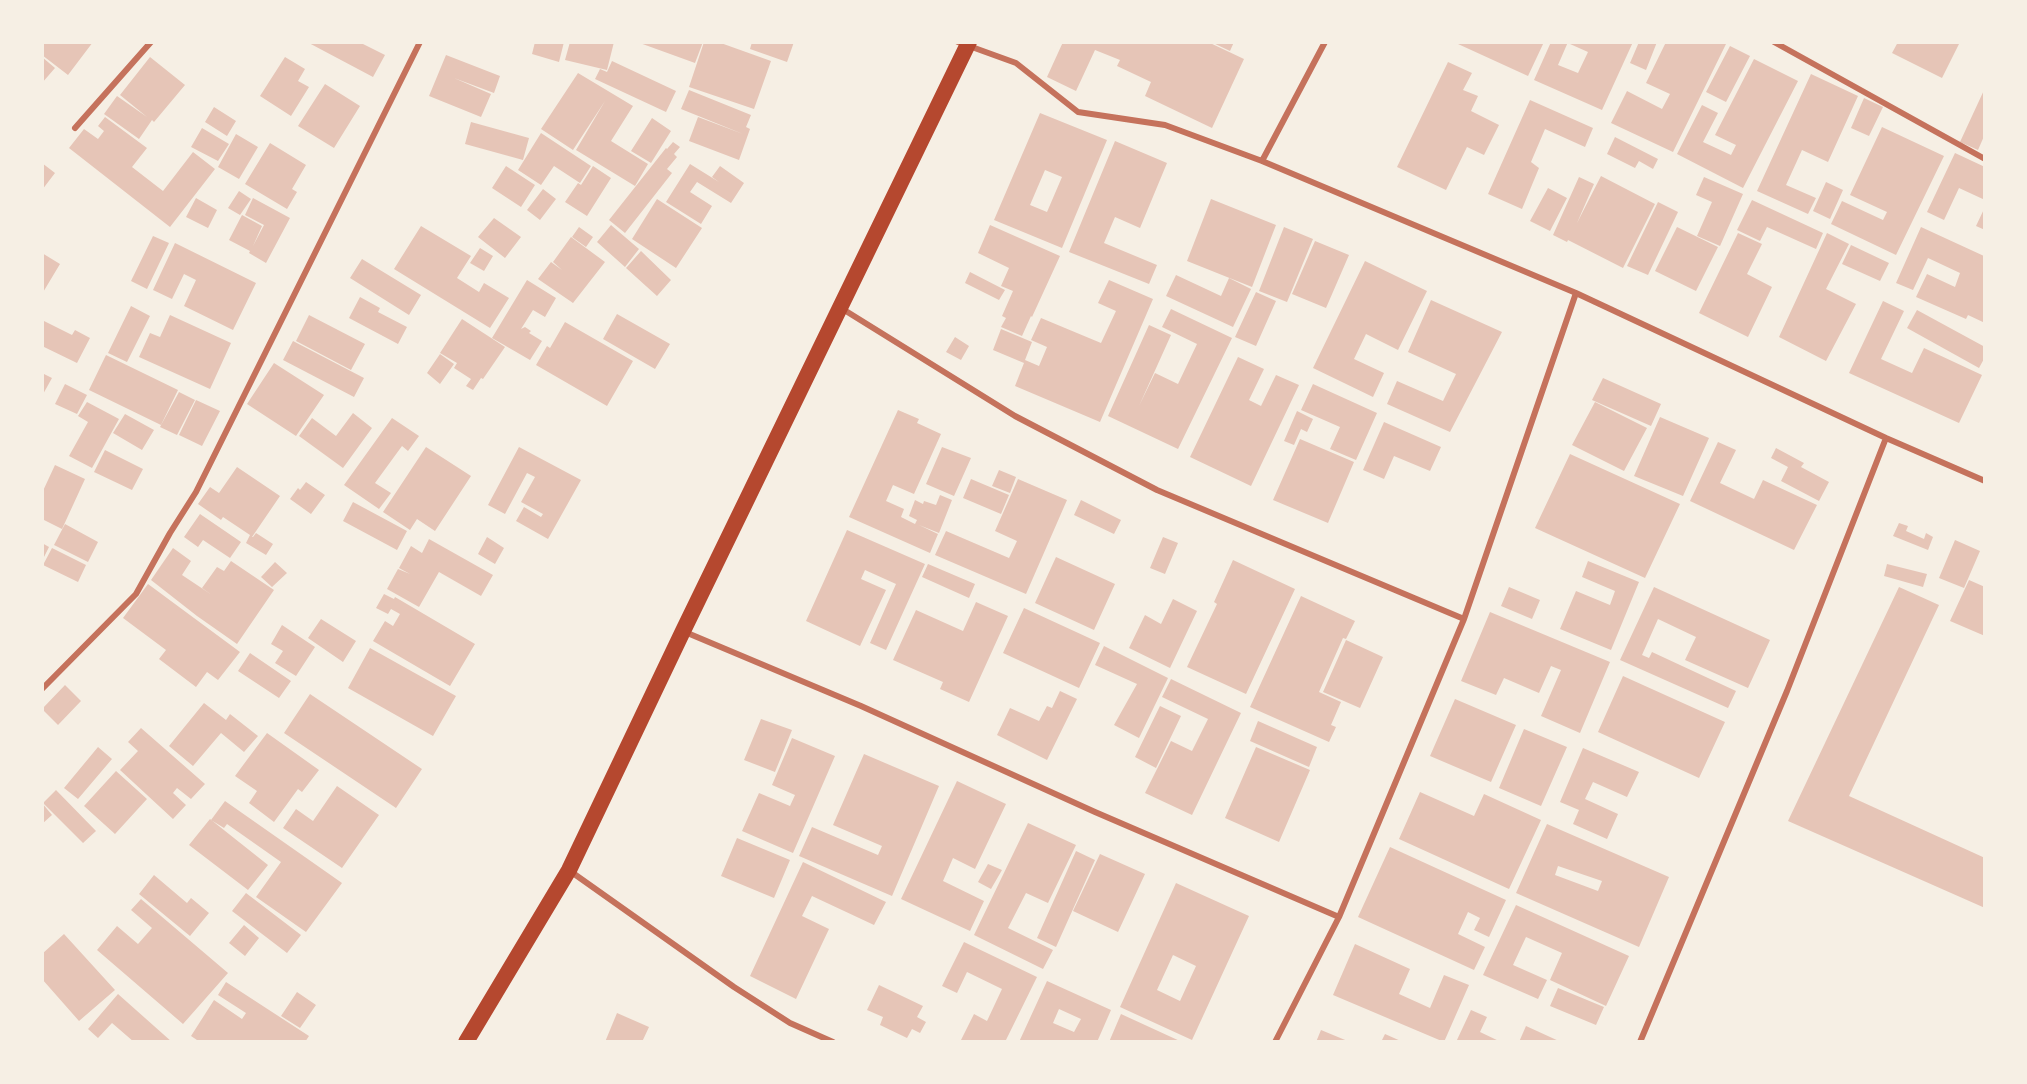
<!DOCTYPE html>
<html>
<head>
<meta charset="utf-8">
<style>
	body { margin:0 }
	#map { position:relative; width:2027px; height:1084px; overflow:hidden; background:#f6efe4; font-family:"Exo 2",sans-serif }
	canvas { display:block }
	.frame { position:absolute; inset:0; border:44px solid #f6efe4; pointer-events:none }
</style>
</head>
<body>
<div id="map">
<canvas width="2027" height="1084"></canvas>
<div class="frame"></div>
</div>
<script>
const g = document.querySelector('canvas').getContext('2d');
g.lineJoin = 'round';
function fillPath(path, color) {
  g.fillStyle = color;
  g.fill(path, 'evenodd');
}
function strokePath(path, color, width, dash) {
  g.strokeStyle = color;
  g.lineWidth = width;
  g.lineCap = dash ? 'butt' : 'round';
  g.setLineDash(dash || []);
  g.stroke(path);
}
const building = new Path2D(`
	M42 42H93L68 75 42 55Z
	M307 42H359L385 55 373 77Z
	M535 42H564L559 62 532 54Z
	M570 42H614L607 70 565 60Z
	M637 42H703L695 63Z
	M704 42H718L771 61 754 109 689 87Z
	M752 42H794L787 62 750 49Z
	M1063 42H1208L1244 59 1212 128 1145 96 1151 82 1117 66 1120 60 1095 50 1076 91 1047 77Z
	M1211 42H1234L1230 51Z
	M1459 42 1513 43 1544 42 1528 76 1458 44Z
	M1551 42H1568L1558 65 1578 73 1588 52 1570 44 1571 42H1633L1602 110 1534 80Z
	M1639 42H1657L1646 70 1630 63Z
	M1666 42H1722L1726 44 1673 152 1611 123 1627 91 1662 109 1670 94 1646 83Z
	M1898 42H1960L1942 78 1892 53Z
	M1730 46 1750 56 1726 102 1706 92Z
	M446 55 500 76 494 93 454 78 491 94 481 117 429 96Z
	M42 57 55 68 42 83Z
	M150 57 185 85 154 122 152 120 139 139 104 114 117 96 147 117 120 95Z
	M285 57 305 69 298 81 309 87 291 116 260 96Z
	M1754 59 1798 81 1743 188 1677 154 1702 105 1718 113 1703 142 1731 155 1736 145 1715 135Z
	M612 61 676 91 666 112 595 79 600 69 607 72Z
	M1448 62 1472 73 1463 90 1478 96 1471 111 1499 125 1484 155 1467 147 1446 190 1397 167Z
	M578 73 633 106 611 141 648 164 635 186 576 150 605 101 573 150 541 129Z
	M1811 74 1858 96 1828 162 1802 150 1786 185 1816 198 1808 214 1757 191Z
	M325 84 360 106 334 148 298 126Z
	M1985 88V134L1978 150 1960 142Z
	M689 90 751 115 746 127 750 129 739 160 689 141 698 117 743 134 681 109Z
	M1864 98 1883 107 1869 136 1851 128Z
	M1530 100 1593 128 1585 147 1545 129 1531 162 1539 168 1522 209 1488 194Z
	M214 107 236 121 227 136 205 122Z
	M1040 113 1107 140 1062 248 994 220ZM1045 170 1062 177 1047 212 1030 205Z
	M105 117 147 148 132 167 163 191 193 152 215 169 170 227 69 148 84 129 98 139 104 131 98 126Z
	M652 118 671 131 651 163 631 151Z
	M471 122 529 138 523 160 465 144Z
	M1882 127 1944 156 1896 255 1831 224 1842 201 1883 220 1887 212 1850 195Z
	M202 128 229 144 218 161 191 147Z
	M541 133 591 166 580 183 554 166 541 185 518 170Z
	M236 134 258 147 239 179 218 167Z
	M1615 137 1658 159 1653 169 1639 161 1635 168 1607 154Z
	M1115 141 1167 163 1140 228 1115 217 1104 243 1157 265 1149 284 1069 252Z
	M673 142 680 147 674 154 677 157 667 169 672 173 625 233 609 220 666 148 667 149Z
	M270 143 306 165 292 189 297 192 287 209 245 184Z
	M1955 153 1985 167V200L1959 188 1944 220 1927 212Z
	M42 163 55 173 42 190Z
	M690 164 719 182 712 177 720 166 744 183 731 203 697 182 690 192 712 206 701 224 666 202Z
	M506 166 535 185 521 207 492 188Z
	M593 166 611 178 587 216 565 202 578 183 581 185Z
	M1601 176 1655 204 1623 268 1568 240 1567 242 1553 235 1579 177 1594 184 1577 223Z
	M1704 177 1743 194 1720 246 1697 236 1712 202 1696 195Z
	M1826 182 1843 190 1830 219 1813 211Z
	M1548 188 1567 198 1550 231 1530 221Z
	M543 189 556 199 540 220 527 210Z
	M239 191 251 199 240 215 228 208Z
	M196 198 217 210 208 228 186 217Z
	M253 198 290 218 266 263 249 253 250 251 229 240 242 215 262 226 253 246 264 225 245 215Z
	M657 199 702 228 676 268 632 239Z
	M1211 199 1276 225 1252 287 1187 261Z
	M1752 200 1823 233 1816 249 1767 227 1760 241 1737 230Z
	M1658 202 1678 212 1648 275 1627 266Z
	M1985 207V230L1976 226Z
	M494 218 521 237 505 258 478 237Z
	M611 225 639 249 625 267 597 242Z
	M990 225 1060 256 1032 317 1031 316 1022 336 1001 327 1006 318 1002 316 1013 291 1001 286 1009 268 978 253Z
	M421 226 471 256 457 278 479 292 484 283 509 298 490 328 394 269Z
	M579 227 593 237 586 247 572 237Z
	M1284 227 1313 239 1287 302 1259 291Z
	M1677 227 1718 247 1696 291 1655 271Z
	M1921 227 1984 256 1985 323 1968 315 1966 319 1916 297 1927 274 1955 287 1960 273 1928 258 1913 290 1896 283Z
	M1738 233 1762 244 1747 274 1772 287 1748 337 1699 313Z
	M1827 233 1849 244 1826 289 1856 304 1826 361 1779 337Z
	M153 236 169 243 147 289 131 281Z
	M571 237 605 262 573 303 538 279 551 262 562 270 553 262Z
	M1315 241 1349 255 1326 308 1292 294Z
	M175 243 256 283 233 330 184 306 196 280 184 274 172 299 153 290Z
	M1851 245 1889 263 1880 281 1842 264Z
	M480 248 493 256 484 271 470 263Z
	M641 251 671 280 657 296 626 268Z
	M42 253 60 264 42 294Z
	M362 259 421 295 409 315 350 278Z
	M1365 261 1427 291 1398 350 1366 334 1354 359 1384 373 1373 397 1313 368Z
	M970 272 1005 290 999 300 965 283Z
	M1176 275 1221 296 1229 278 1251 289 1233 327 1166 296Z
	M527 280 556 298 545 317 533 310 521 329 525 327 531 331 529 333 542 341 530 360 492 338Z
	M1109 280 1153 299 1100 422 1015 386 1024 363 993 350 1001 329 1032 342 1025 360 1039 366 1047 347 1031 340 1041 318 1101 343 1116 311 1098 303Z
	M1256 292 1276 301 1256 346 1235 337Z
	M360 297 380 308 378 312 407 327 398 344 349 318Z
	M1431 300 1502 332 1450 432 1387 404 1397 381 1443 401 1456 374 1408 352Z
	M1883 301 1904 311 1881 359 1912 373 1924 348 1982 375 1959 423 1849 373Z
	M131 306 150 316 127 362 108 353Z
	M1171 309 1232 338 1178 449 1108 416 1149 325 1171 335 1139 406 1155 373 1178 384 1197 344 1162 327Z
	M1917 310 1985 347V357L1979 368 1907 328Z
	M617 314 670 344 655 369 603 339Z
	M170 315 231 343 210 389 139 357 150 333 160 337Z
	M309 315 365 344 351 370 296 341Z
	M462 319 505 347 483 379 481 378 473 390 466 386 471 379 454 368 457 363 440 353Z
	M42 320 72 335 75 330 90 338 77 363 42 346Z
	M565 322 633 361 607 406 536 365 547 346 550 348Z
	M955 337 969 346 961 360 946 352Z
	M293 341 364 378 354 397 283 360Z
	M440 354 454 364 440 384 427 373Z
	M106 355 178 390 161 425 89 390Z
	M1238 357 1264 369 1249 400 1261 406 1276 375 1299 385 1251 486 1190 457Z
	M274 363 324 395 296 436 247 404Z
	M42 373 52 378 42 396Z
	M1603 378 1661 404 1651 426 1592 400Z
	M65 384 87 395 77 414 55 404Z
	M1313 384 1377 413 1356 460 1330 449 1340 427 1301 410Z
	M179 392 195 400 177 435 160 427Z
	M196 400 220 411 202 446 179 435Z
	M87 402 119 419 92 468 69 456 88 422 78 416Z
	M1595 402 1647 428 1624 471 1572 445Z
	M898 410 919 419 917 423 941 434 914 494 893 485 886 501 904 509 901 517 915 524 917 520 909 516 915 500 923 504 924 501 936 505 940 495 952 500 939 533 919 525 938 534 930 553 849 517Z
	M1297 411 1313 419 1307 432 1301 429 1294 445 1284 441Z
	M353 413 372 428 343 468 299 436 312 418 336 436Z
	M125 414 154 430 142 450 113 433Z
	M1660 417 1709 438 1683 496 1634 476Z
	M392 418 419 436 408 451 402 446 375 483 391 493 379 509 344 485Z
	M1384 422 1441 447 1430 471 1394 456 1384 479 1363 470Z
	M1300 439 1354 462 1328 523 1273 500Z
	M1718 442 1736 450 1720 483 1754 499 1763 480 1817 505 1794 550 1690 501Z
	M426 447 471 476 435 531 417 519 410 530 383 512Z
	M519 447 581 480 548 539 516 521 524 507 541 517 543 514 521 502 535 477 527 473 505 514 488 505Z
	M942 447 971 458 954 496 926 484Z
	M1776 448 1804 463 1801 467 1829 482 1819 501 1781 481 1788 467 1771 458Z
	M105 450 143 469 132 490 94 472Z
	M1570 454 1680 504 1645 578 1535 528Z
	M55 465 85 479 62 529 42 519V493Z
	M237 467 280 496 252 537H253L256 533 273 544 266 555 246 543 250 535 223 517 221 520 198 504 210 487 219 493Z
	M999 470 1016 477 1010 493 992 486Z
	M971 479 1009 495 1001 514 963 498Z
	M1018 479 1067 500 1026 594 935 555 946 531 1009 558 1017 541 995 531Z
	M306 482 325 495 311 514 290 499 298 488 300 490Z
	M1081 500 1121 520 1114 534 1074 515Z
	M353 502 407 531 397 550 343 521Z
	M200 514 241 542 230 558 203 540 198 547 184 537Z
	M1899 523 1908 526 1906 531 1924 539 1926 533 1933 537 1928 550 1893 536Z
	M65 524 98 542 88 562 54 545Z
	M847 530 925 564 886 650 870 643 896 584 865 570 861 579 886 590 860 646 806 621Z
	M487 537 504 548 495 564 478 554Z
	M1163 537 1178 543 1165 574 1150 568Z
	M429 539 493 575 481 596 439 572 419 607 387 589 398 569 410 574 399 568 411 546 422 553Z
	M1955 540 1980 551 1964 588 1939 578Z
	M42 543 49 547 42 561Z
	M52 548 86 565 78 582 43 565Z
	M173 548 191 561 182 575 212 595 202 588 217 567 224 571 231 561 274 590 237 644 197 616 151 580Z
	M1056 557 1115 584 1094 630 1035 603Z
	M1233 560 1295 589 1246 694 1187 667 1217 604 1214 602Z
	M1588 561 1639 582 1611 650 1560 629 1576 591 1610 605 1615 591 1582 577Z
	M275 562 287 573 272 587 261 577Z
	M928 564 975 584 969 598 922 577Z
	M1887 564 1927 574 1923 587 1884 576Z
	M1969 580 1985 587V636L1950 621Z
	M148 584 240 652 218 680 207 672 196 687 159 659 166 650 123 618Z
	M1509 587 1540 600 1532 619 1501 606Z
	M1654 587 1770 640 1748 688 1685 660 1696 637 1658 619 1642 655 1649 658 1652 652 1736 691 1728 708 1620 660Z
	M1899 587 1939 605 1849 796 1985 858V908L1788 821Z
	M384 594 394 599 395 597 475 644 450 686 373 641 385 621 393 626 400 614 391 609 388 614 376 608Z
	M1301 596 1355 621 1346 639 1343 638 1319 692 1341 702 1331 725 1336 727 1329 742 1250 707Z
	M1173 599 1197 611 1170 668 1129 648 1145 615 1161 624Z
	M976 602 1008 616 969 702 940 689 943 682 893 660 916 610 963 631Z
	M1024 608 1100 643 1079 688 1003 653Z
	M1490 612 1610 662 1580 733 1541 716 1561 670 1551 666 1539 693 1504 678 1496 695 1461 681Z
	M321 619 356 641 343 662 308 638Z
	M282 625 315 647 296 676 275 663 283 651 271 644Z
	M1346 640 1383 657 1360 708 1323 692Z
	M1104 646 1168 678 1139 738 1114 725 1137 684 1095 665Z
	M370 648 456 696 433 736 348 688Z
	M250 653 291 681 279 698 238 671Z
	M1623 676 1725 722 1699 778 1598 732Z
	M1171 679 1241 713 1192 815 1145 793 1171 741 1192 751 1208 719 1162 697Z
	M65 685 81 701 58 725 42 709Z
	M1060 691 1077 699 1047 760 997 735 1010 708 1039 721 1047 706 1052 708Z
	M310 694 422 769 396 808 284 733Z
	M1455 699 1516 725 1491 782 1430 756Z
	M204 703 226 720 230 714 258 736 244 752 221 733 193 766 169 746Z
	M1160 706 1181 716 1156 768 1135 757Z
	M761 719 792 730 775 772 744 760Z
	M1258 721 1317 747 1309 767 1250 741Z
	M141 728 205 784 191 799 177 788 173 793 186 805 173 819 120 770 138 751 128 742Z
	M1524 729 1567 747 1541 806 1499 788Z
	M267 733 319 770 302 792 298 789 274 822 249 803 257 791 235 776Z
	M792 738 835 756 793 853 742 831 759 793 790 806 795 795 772 785Z
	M98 747 112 759 78 799 64 788Z
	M1256 747 1310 770 1279 842 1225 818Z
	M1583 748 1639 772 1627 797 1593 782 1585 799 1618 814 1607 839 1573 824 1579 810 1560 802Z
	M864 754 939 786 892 896 799 856 812 827 878 855 882 846 833 825Z
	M116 771 147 799 115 834 84 806Z
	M957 781 1006 804 975 869 953 858 943 881 984 901 970 931 901 899Z
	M337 786 379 815 342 868 283 828 296 809 313 821Z
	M56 790 96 831 83 843 43 803Z
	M1420 792 1474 816 1484 794 1541 820 1509 889 1399 839Z
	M225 801 342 883 306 932 256 897 281 862 227 824 224 828 211 820Z
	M42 803 52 815 42 824Z
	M210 819 268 865 248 890 189 845Z
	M1028 823 1076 845 1048 903 1026 893 1008 928 1053 950 1043 969 974 935Z
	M1547 824 1669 877 1639 947 1516 893ZM1558 866 1602 881 1598 891 1555 875Z
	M737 838 790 860 774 898 721 876Z
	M1390 847 1506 900 1489 937 1474 930 1480 918 1468 912 1458 934 1485 947 1474 970 1358 917Z
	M1076 851 1095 860 1056 947 1037 938Z
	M1100 854 1145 874 1118 932 1073 911Z
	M803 862 886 902 874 925 812 896 802 916 829 929 796 999 750 976Z
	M988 864 1002 870 991 889 978 882Z
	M154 875 187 903 191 898 209 913 190 936 139 894Z
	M1176 883 1249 916 1192 1040 1120 1007ZM1173 955 1196 966 1180 1001 1157 990Z
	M246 893 301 935 287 953 232 911Z
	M141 899 228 973 183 1024 97 950 117 926 138 944 152 928 131 910Z
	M1516 905 1629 956 1606 1006 1550 980 1562 953 1526 937 1513 965 1547 980 1538 999 1483 975Z
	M244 925 259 938 245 956 229 943Z
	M64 934 115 990 79 1021 42 979V954Z
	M964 942 1037 977 1005 1042H960L974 1014 987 1021 1002 989 967 972 957 993 942 986Z
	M1355 944 1410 969 1399 994 1430 1008 1444 975 1469 985 1444 1042 1333 995Z
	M1047 981 1111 1010 1097 1042H1075L1070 1040 1069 1042H1019ZM1059 1009 1081 1019 1074 1032 1053 1023Z
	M226 982 309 1036 305 1042H200L191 1036 214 1000 242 1019 246 1013 218 995Z
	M879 985 923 1006 917 1017 926 1022 920 1033 912 1029 907 1038 880 1025 883 1017 867 1010Z
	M1558 988 1604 1007 1596 1025 1550 1006Z
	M297 992 316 1005 300 1028 281 1016Z
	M118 994 172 1042H134L112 1023 98 1038 88 1029Z
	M1471 1010 1487 1017 1480 1032 1501 1042H1456Z
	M617 1013 649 1027 642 1042H605Z
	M1121 1014 1182 1042H1109Z
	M1526 1026 1561 1042H1519Z
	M1321 1030 1350 1042H1316Z
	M1385 1034 1403 1042H1381Z`);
const minor = new Path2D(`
	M958 42 1016 63 1078 112 1165 125 1262 161 1576 293 1886 438 1985 481
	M1774 42 1985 159
	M75 128 151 42
	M1262 161 1325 42
	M841 308 1015 416 1157 490 1464 619
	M685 632 861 706 1095 812 1339 917
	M42 689 136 594 170 533 196 492 420 42
	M570 871 734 987 790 1023 833 1042
	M1275 1042 1339 917 1464 619 1576 293
	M1640 1042 1787 691 1886 438`);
const trunk = new Path2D(`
	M466 1042 569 870 683 631 969 42`);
fillPath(building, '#e6c5b7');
strokePath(minor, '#c5725c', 6);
strokePath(trunk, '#b5482f', 16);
</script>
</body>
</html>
